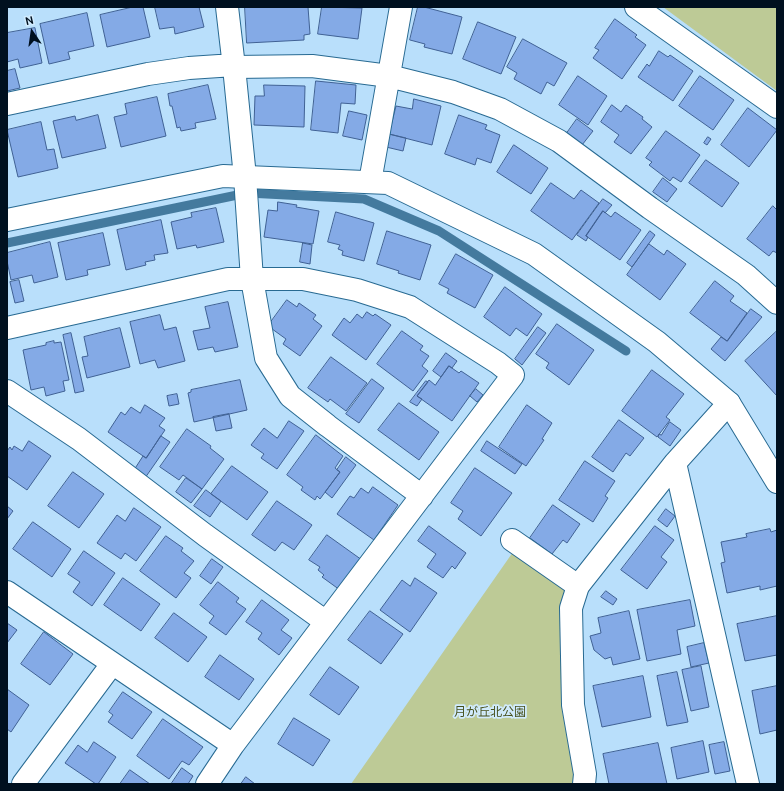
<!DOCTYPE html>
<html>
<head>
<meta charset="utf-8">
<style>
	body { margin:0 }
	#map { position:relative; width:784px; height:791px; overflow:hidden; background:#b9dffb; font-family:Ubuntu,sans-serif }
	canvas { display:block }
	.frame { position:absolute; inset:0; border:8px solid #00101f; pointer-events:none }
	.north { position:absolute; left:12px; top:12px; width:40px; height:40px; -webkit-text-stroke:3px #d1ebfd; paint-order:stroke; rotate:347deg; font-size:11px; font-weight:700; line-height:16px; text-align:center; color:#00101f }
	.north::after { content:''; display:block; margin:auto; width:14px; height:18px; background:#00101f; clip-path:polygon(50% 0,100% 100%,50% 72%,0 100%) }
</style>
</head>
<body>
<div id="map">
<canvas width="784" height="791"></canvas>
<div class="frame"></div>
<div class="north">N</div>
</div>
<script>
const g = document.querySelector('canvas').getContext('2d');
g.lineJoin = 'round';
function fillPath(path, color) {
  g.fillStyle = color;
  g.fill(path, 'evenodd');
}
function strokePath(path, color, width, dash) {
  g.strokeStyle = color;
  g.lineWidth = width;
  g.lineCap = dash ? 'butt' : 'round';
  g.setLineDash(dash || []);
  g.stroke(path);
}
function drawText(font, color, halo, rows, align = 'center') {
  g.font = font + ' Ubuntu,"Noto Sans JP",sans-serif';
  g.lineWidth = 3.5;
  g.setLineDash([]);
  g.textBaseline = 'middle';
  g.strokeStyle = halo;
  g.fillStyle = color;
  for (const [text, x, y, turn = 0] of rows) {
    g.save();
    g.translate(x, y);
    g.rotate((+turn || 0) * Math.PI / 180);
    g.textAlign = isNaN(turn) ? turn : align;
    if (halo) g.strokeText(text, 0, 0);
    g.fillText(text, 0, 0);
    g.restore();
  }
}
const green = new Path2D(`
	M663 7H777V91Z
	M520 542 578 586 563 629 562 710 574 775 572 784H351Z`);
const stream = new Path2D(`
	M7 243 247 193 364 199 439 231 626 351`);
const building = new Path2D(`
	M133 7H143L150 37 107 47 100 15Z
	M155 7H199L204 27 175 34 174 27 160 29Z
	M245 7H308L310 34 304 35V40L247 43Z
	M322 7 362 8 358 39 318 34Z
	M418 7H424L462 17 452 54 424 47 425 44 410 40Z
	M87 13 94 46 68 52 70 59 49 64 40 24Z
	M615 19 637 35 635 37 646 45 622 79 593 58 599 50 595 48Z
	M478 22 516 37 501 74 463 59Z
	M35 28 42 63 20 68 18 59 7 62V33Z
	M523 39 567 63 554 86 547 82 541 94 514 79 517 73 507 67Z
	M659 51 668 57 670 55 693 71 673 101 638 77 647 64 649 66Z
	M15 69 20 88 7 91V71Z
	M578 76 607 96 588 125 559 105Z
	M700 76 734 100 713 130 679 106Z
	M316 81 356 85 355 104 341 103 338 133 311 130Z
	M208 85 216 119 195 123 196 128 181 131 180 127 177 128 172 106H170L168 94Z
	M264 85 305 86 304 127 254 125 255 96H264Z
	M157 97 166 136 121 147 114 117 127 114 125 104Z
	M414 99 441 106 432 145 389 134 396 106 412 109Z
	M612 105 621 112 626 105 643 117 642 119 652 127 631 154 614 142 619 135 601 122Z
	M748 108 777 130 749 167 721 145Z
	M349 111 367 115 362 140 343 136Z
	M98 115 106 148 62 158 53 121 75 116 76 120Z
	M459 115 487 125 485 129 500 135 491 163 477 158 475 165 445 154Z
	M577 119 593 131 582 145 567 133Z
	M41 122 47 150 54 149 58 168 18 177 7 130Z
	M666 131 700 155 681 182 673 177 670 181 649 165 652 162 646 158Z
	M389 134 406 138 403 151 386 147Z
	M708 137 711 139 707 145 704 143Z
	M514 145 548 168 531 194 497 172Z
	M706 160 739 183 722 207 689 183Z
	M663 178 677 189 667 202 653 192Z
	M551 183 574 199 581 190 599 203 572 240 531 211Z
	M603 199 612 205 605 213 603 211 586 236 588 237 586 241 577 235Z
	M278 202 297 205 296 207 319 211 313 244 264 237 268 210 277 211Z
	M773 206 777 210V253L773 251 769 256 747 239Z
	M216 208 224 242 197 248 196 245 177 249 171 222 192 217 191 213Z
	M603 211 611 217 615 212 641 230 620 260 586 236Z
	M336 212 374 223 364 261 342 255 343 251 338 249 340 245 328 242Z
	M161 220 168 253 154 255 155 260 145 262 146 265 126 270 117 230Z
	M387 231 431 245 420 280 398 273 399 271 377 264Z
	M650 231 655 235 632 267 627 263Z
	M103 233 110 265 87 270 88 275 66 280 58 243Z
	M50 242 58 277 34 283 32 275 11 280 7 261V253Z
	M303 243 312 245 310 264 300 262Z
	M649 244 664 255 667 250 686 264 660 300 627 275Z
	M456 254 493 275 475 308 447 293 449 289 439 284Z
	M19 280 24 301 15 303 10 282Z
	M715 281 734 296 730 301 747 313 727 341 690 313Z
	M505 287 542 314 527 336 516 328 510 336 484 317Z
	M287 300 297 307 299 303 316 315 313 319 322 326 300 356 283 344 286 339 268 326Z
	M228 302 238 347 215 352 213 347 198 350 193 331 210 328 205 307Z
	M751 309 762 317 725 361 711 349 721 337 727 341Z
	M367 312 373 316 375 314 391 325 366 360 332 335 344 318 350 323 357 314 362 318Z
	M160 315 164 330 176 327 185 361 158 368 155 360 140 364 130 322Z
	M557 324 594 350 569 385 546 368 549 363 536 354Z
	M538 327 546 333 522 365 515 359Z
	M120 328 130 367 87 378 82 357 88 356 84 337Z
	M402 331 423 346 420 350 429 356 422 366 428 371 413 391 377 364Z
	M776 332 777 333V396L745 361Z
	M71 333 84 391 75 393 63 335Z
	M54 341V343L61 342 69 380 63 381 65 391 46 396 44 387 31 390 23 350 46 345V343Z
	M446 353 457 361 452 368 449 366 441 377 433 371Z
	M331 357 367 383 346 411 330 399 328 402 308 388Z
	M449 366 459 373 461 371 479 383 452 421 417 396 429 380 435 385Z
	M652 370 684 394 666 417 670 420 657 437 622 411Z
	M372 379 384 388 359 423 346 414Z
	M240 380 247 410 194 422 188 393 191 392V390Z
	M426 381 428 382 417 396 422 399 417 406 410 402Z
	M476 389 483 395 477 402 470 396Z
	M177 394 179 404 169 406 167 396Z
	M399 403 439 432 419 460 378 430Z
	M145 405 165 418 159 426 165 430 146 458 108 432 121 412 125 415 131 407 140 413Z
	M527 405 552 423 542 439 544 440 526 466 499 447Z
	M229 414 232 428 216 431 213 417Z
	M619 420 644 438 630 456 626 453 613 472 592 457Z
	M289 421 304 431 277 469 261 458 264 454 251 445 264 428 277 438Z
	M670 422 681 430 670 446 658 437 659 434 661 435Z
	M187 429 211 446 210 448 224 459 202 489 183 475 179 480 160 467Z
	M316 435 343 456 335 468 340 472 320 499 317 496 315 500 301 490 303 487 287 475Z
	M161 436 170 442 145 478 134 470 143 456 146 458Z
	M29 441 51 456 27 490 7 476V451L10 447 12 450 14 446 22 451Z
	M487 441 522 464 515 474 481 451Z
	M346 457 356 465 332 498 325 492 340 472 337 470Z
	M585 461 615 481 605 496 608 498 593 522 559 500Z
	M232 466 268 492 247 520 211 494Z
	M475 468 512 493 481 536 458 519 463 511 451 503Z
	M73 472 104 494 79 528 48 506Z
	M186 478 202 489 191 503 176 492Z
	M373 487 398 505 374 540 337 514 350 496 354 498 361 488 368 493Z
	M206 490 221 501 210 517 194 506Z
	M277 501 312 525 294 550 282 542 275 551 252 535Z
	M553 505 580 524 567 543 563 540 552 554 530 538Z
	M7 506 13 511 7 519Z
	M134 508 161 527 136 561 125 553 121 559 97 543 117 515 125 521Z
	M666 509 675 516 667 527 658 520Z
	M33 522 71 549 52 577 13 549Z
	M429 526 466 553 455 569 452 566 443 578 427 567 436 554 418 541Z
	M655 526 674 540 661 557 667 562 647 589 621 570Z
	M770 529 771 532 777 530V586L760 590V586L727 593 721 563 725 562 721 542 747 537 746 534Z
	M327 535 362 560 340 590 322 577 324 575 318 570 320 567 309 560Z
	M166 536 183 548 181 551 194 561 184 573 191 578 176 598 140 571Z
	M84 551 115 573 92 606 73 592 80 582 68 574Z
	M212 559 223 567 211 584 200 576Z
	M123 578 160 604 141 631 104 605Z
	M415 578 437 593 410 632 380 610 402 580 410 586Z
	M218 582 239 598 236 602 246 609 226 635 209 623 214 616 200 605Z
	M606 591 617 599 613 605 601 597Z
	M262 600 289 620 281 630 292 638 279 655 258 639 262 633 246 622Z
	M690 600 695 626 677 630 681 654 647 661 637 610Z
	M370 611 403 634 381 664 348 640Z
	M629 611 640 659 613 665 611 657 605 659 594 650 590 636 601 633 598 618Z
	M174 613 207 637 188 662 155 638Z
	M777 616V655L745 661 737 624Z
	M7 623 17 630 7 643Z
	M44 632 73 654 50 685 21 664Z
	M704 643 709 663 691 667 687 647Z
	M220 655 254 679 239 700 205 677Z
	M701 666 709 707 691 711 682 670Z
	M330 667 359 687 339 715 310 695Z
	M677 672 688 722 667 726 657 676Z
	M643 676 651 717 602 727 593 686Z
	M777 686V730L760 734 752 691Z
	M7 689 29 705 11 732 7 729Z
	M123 692 152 712 132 739 108 722 113 715 109 712Z
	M294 718 330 740 313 766 278 744Z
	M163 719 203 747 189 765 182 761 169 779 137 756Z
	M703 741 709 772 677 779 671 748Z
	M94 742 116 757 98 784H96L65 763 78 745 87 752Z
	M724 742 730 771 715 774 709 745Z
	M658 743 667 784H609L603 754Z
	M182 768 193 776 188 784H173L172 783Z
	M130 770 150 784H120Z
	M246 777 255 784H241Z`);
const pedestrian = new Path2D(`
	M234 67 312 66 389 76
	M512 540 578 586`);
const minor = new Path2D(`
	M227 7 234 67 245 177 252 279 266 358 290 396 328 426 422 496
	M636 7 777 107
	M389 76 453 92 500 109 559 141 650 208 746 275 777 303
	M7 104 148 74 189 68 234 65
	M370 182 401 7
	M7 328 228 279H303L357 290 410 307 498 363 513 375 233 745 207 784
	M7 391 79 439 205 535 326 622
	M729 403 675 463 748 784
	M7 592 233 745
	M23 784 112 664
	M584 784 585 774 573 705 571 608 578 586 675 463`);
const tertiary = new Path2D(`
	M7 220 223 176 388 183 534 254 657 342 729 403 777 482`);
const parkNames = [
	["月が丘北公園",490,712]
];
fillPath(green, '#bdca96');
strokePath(stream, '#447a9e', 9);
fillPath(building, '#84aae6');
strokePath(building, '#406194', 1);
strokePath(pedestrian, '#286a92', 24);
strokePath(minor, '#286a92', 24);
strokePath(tertiary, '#286a92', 24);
strokePath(pedestrian, '#fff', 22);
strokePath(minor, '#fff', 22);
strokePath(tertiary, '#fff', 22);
drawText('12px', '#46501b', '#d1ebfd', parkNames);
</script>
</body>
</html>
